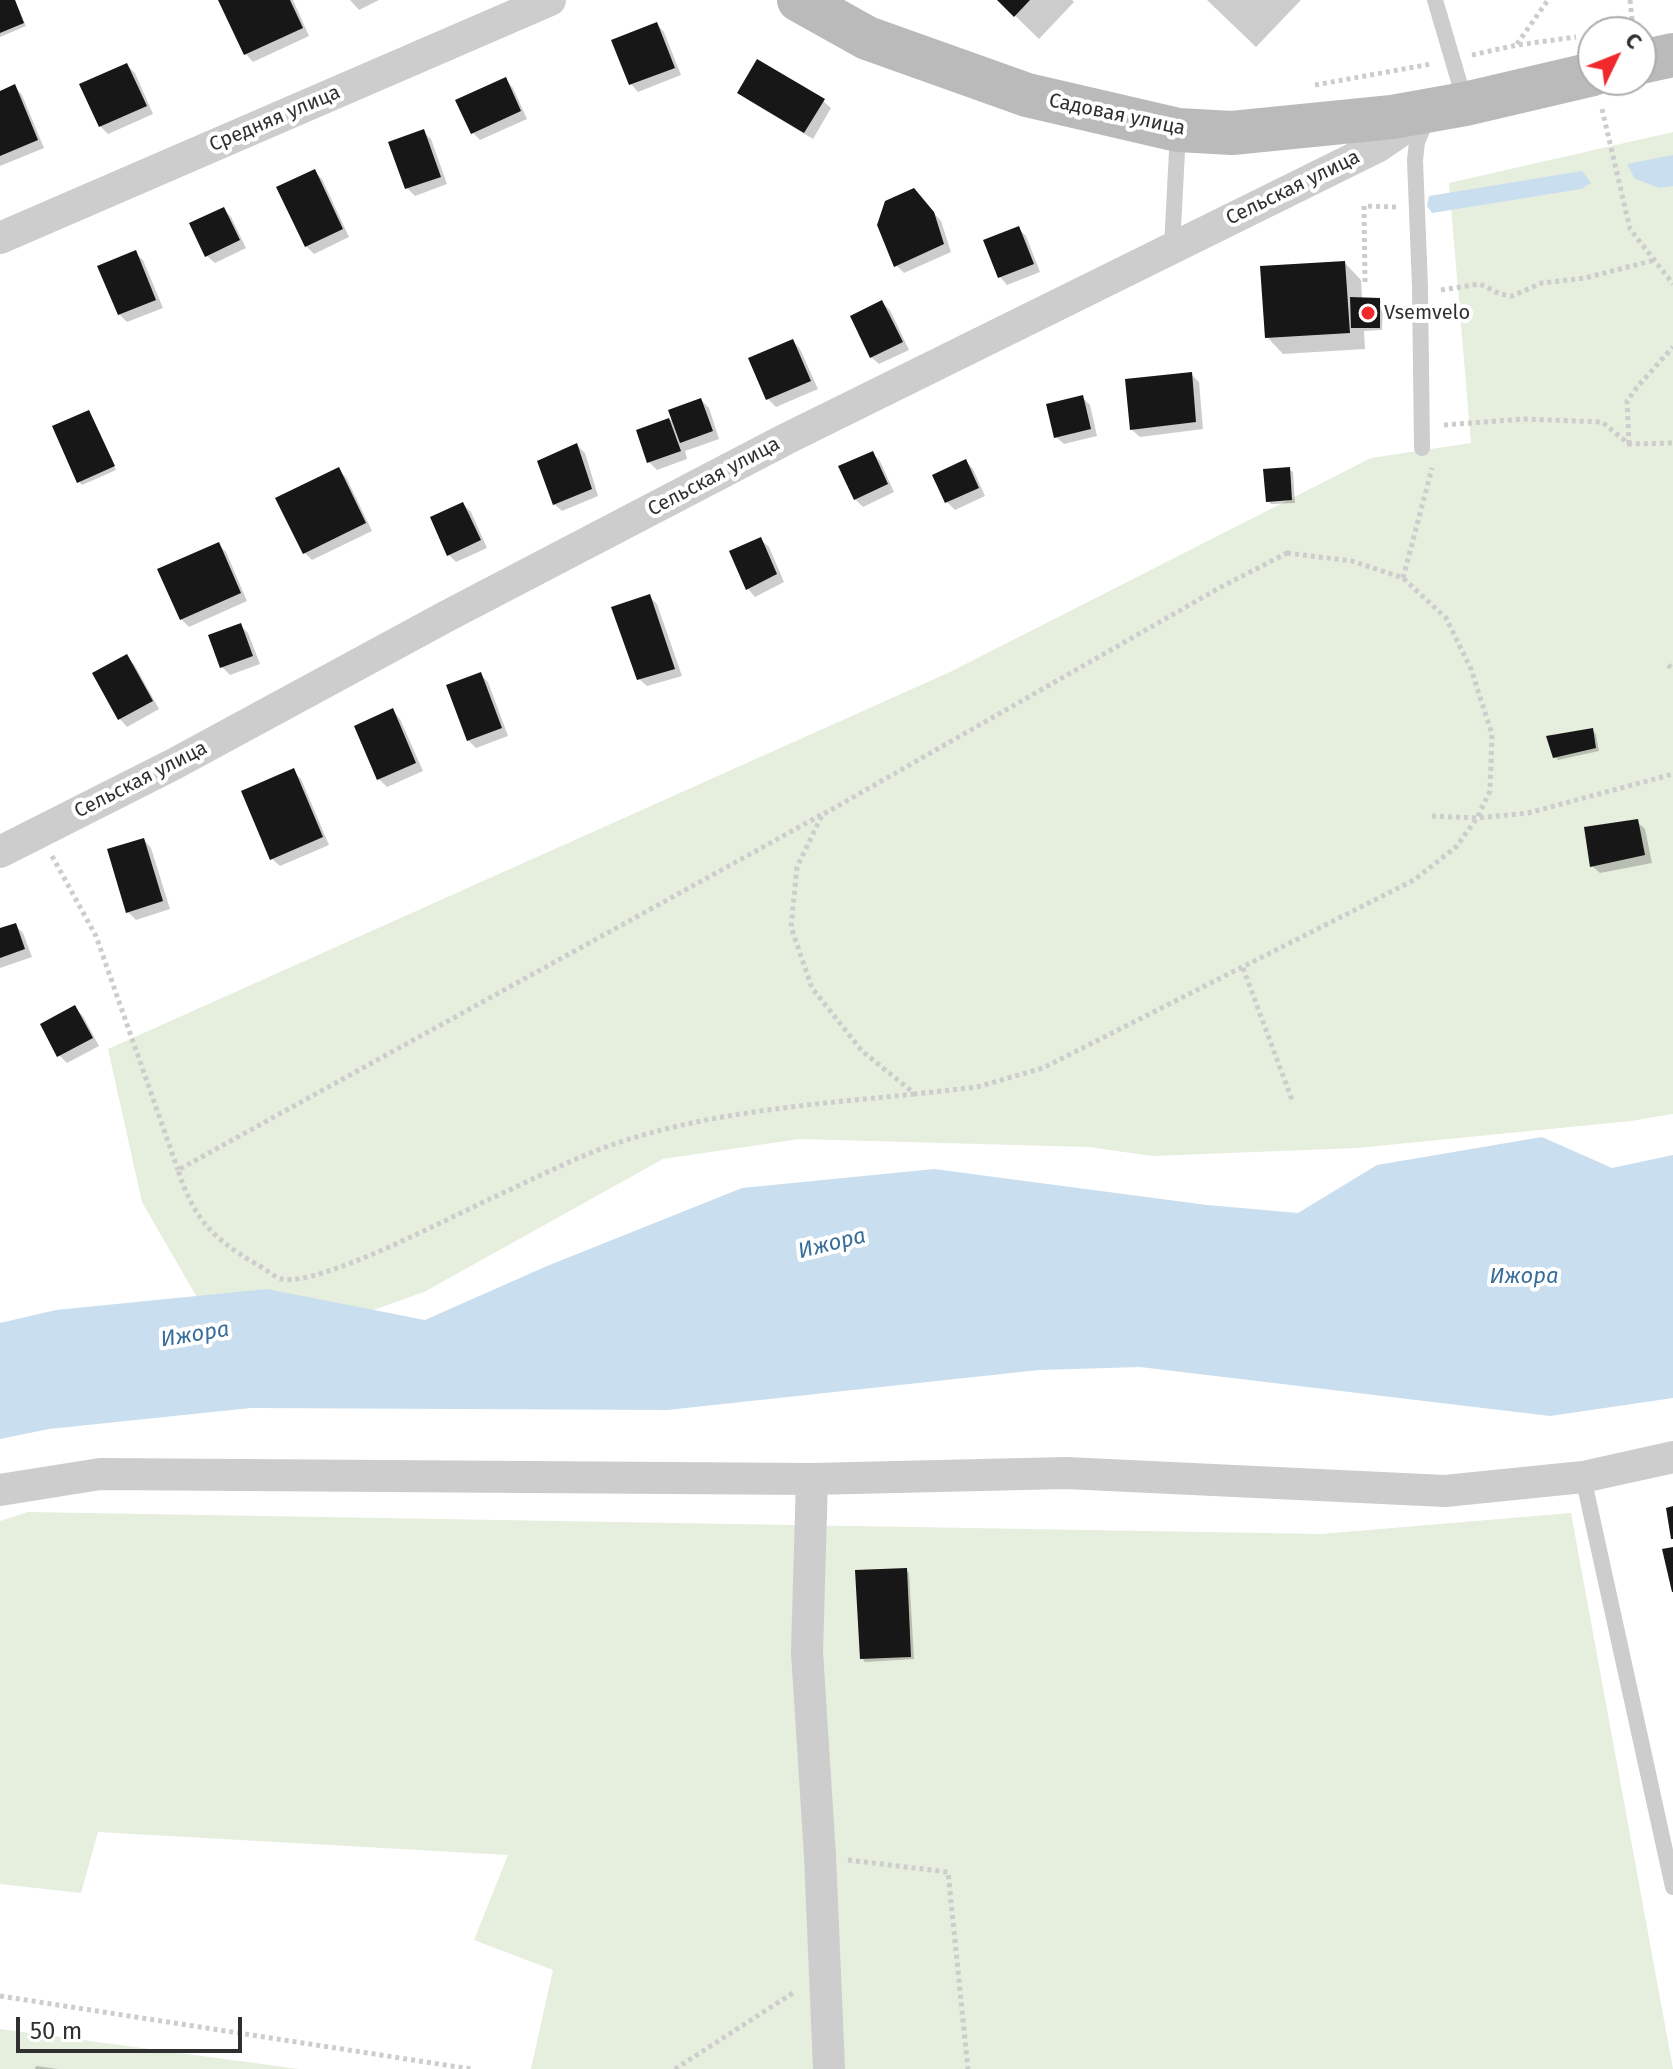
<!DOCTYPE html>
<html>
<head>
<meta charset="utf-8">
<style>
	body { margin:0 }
	#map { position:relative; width:1673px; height:2069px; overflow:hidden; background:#fff; font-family:"Fira Sans",sans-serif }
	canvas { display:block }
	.north { position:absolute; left:1577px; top:16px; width:80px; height:80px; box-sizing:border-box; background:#fff; border:2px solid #acacac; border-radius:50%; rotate:47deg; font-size:22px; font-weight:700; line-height:32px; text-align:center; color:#303030 }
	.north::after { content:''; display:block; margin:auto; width:28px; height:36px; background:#f1292c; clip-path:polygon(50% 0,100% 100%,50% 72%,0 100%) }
	.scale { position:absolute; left:16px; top:2017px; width:226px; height:36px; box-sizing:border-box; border:4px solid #303030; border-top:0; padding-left:10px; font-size:24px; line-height:28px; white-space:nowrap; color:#303030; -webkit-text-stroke:6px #fff; paint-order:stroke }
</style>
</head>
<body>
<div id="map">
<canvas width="1673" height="2069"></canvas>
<div class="north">С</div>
<div class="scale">50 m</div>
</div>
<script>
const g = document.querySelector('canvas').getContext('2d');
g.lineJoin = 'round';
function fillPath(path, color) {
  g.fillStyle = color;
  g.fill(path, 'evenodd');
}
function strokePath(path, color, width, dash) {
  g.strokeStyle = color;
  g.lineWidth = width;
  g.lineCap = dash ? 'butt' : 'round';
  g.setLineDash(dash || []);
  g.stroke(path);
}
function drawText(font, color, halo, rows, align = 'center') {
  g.font = font + ' "Fira Sans",sans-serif';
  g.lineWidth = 8;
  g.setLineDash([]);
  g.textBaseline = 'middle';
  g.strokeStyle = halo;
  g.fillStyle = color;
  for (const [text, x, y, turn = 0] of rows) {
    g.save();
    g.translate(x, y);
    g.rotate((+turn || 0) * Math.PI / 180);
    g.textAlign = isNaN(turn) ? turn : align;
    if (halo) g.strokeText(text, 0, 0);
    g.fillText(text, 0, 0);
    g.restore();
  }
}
const green = new Path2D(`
	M1673 132V1114L1631 1121 1357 1148 1152 1156 1089 1147 799 1139 663 1159 424 1292 233 1360 142 1202 108 1049 950 672 1371 458 1471 443 1449 183Z
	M28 1512 1321 1534 1571 1513 1673 2069H531L553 1970 474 1940 508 1855 98 1832 81 1893 0 1884V1521Z
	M0 2029 299 2069H0Z`);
const water = new Path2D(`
	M1673 155V186L1660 188 1635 179 1627 164Z
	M1582 171 1591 183 1581 189 1432 213 1427 206 1429 196Z
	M1542 1137 1612 1168 1673 1155V1398L1550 1416 1140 1367 1039 1370 667 1410 251 1408 49 1429 0 1439V1323L56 1310 267 1289 425 1320 547 1266 742 1188 934 1169 1207 1205 1298 1213 1377 1165Z`);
const shadow = new Path2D(`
	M0 0H15L26 26 0 37Z
	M223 0H293L309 36 253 62 246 54Z
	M350 0H379L359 10Z
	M999 0H1072L1074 2 1039 39Z
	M1207 0H1301L1256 47Z
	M657 24 664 32 681 75 638 92 631 84Z
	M127 65 135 73 153 114 108 134 100 126Z
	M506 80 513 88 527 119 480 140 472 132Z
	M15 87 22 95 44 148 0 166V93Z
	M740 93 823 101 831 108 813 139 748 100Z
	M423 132 431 139 447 184 415 196 407 188Z
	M314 171 322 179 349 237 314 254 306 246Z
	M922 199 941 221 951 252 904 273 896 265Z
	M223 209 231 217 246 248 215 263 207 256Z
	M1018 228 1026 236 1040 272 1007 285 1000 277Z
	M135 253 143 260 163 308 127 322 119 314Z
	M1345 263 1361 280 1362 299 1379 300 1383 303 1382 330 1364 331 1365 349 1283 354 1267 337Z
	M882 303 890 310 909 350 879 364 871 357Z
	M793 341 800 349 818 389 776 407 768 399 751 359Z
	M1191 374 1199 382 1203 429 1140 437 1132 430Z
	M1082 397 1090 405 1097 436 1064 444 1056 437Z
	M701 400 709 408 719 439 685 451 687 459 657 470 649 462 638 431 673 419Z
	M89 412 116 470 82 485 78 481Z
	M577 445 585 453 598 496 562 511 554 504Z
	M872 453 880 461 894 492 863 507 855 499Z
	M966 461 973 469 985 496 955 510 947 502Z
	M1289 469 1293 472 1295 503 1271 504 1268 501Z
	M338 470 346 477 372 531 312 560 304 552Z
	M463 504 471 512 487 548 456 562 448 554Z
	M761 540 769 547 784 582 755 597 748 589Z
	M218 544 226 552 247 601 189 627 181 619Z
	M650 597 657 604 682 676 647 686 639 679Z
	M241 626 248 633 260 664 230 675 222 667Z
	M127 657 134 664 159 709 127 727 120 719 95 674Z
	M480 674 488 682 508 736 476 748 468 740Z
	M393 711 400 719 423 771 387 787 379 779Z
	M1592 730 1596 734 1599 751 1558 760 1554 756Z
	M293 771 301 779 329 845 280 866 272 859Z
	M1637 822 1645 829 1652 863 1600 873 1592 866Z
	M144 840 151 848 170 909 136 920 128 912Z
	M15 925 23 933 32 957 0 968V931Z
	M75 1008 83 1016 99 1046 67 1063 59 1055Z
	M906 1570 909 1573 914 1659 865 1662 862 1658Z
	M36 2066 58 2069H35Z`);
const building = new Path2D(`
	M0 0H15L24 23 0 33Z
	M218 0H290L303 28 244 55Z
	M997 0H1030L1014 17Z
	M657 22 675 68 629 85 611 40Z
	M757 59 825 99 804 133 737 93Z
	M127 63 147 106 99 127 79 84Z
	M506 77 521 111 471 134 455 100Z
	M15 84 38 140 0 156V91Z
	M424 129 441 177 405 189 388 142Z
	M315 169 343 229 305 247 276 187Z
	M914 188 934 212 944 244 894 267 877 225 885 201Z
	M224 207 240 240 205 257 189 223Z
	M1019 226 1034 264 998 278 983 240Z
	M136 250 156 300 118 315 97 266Z
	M1345 261 1350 333 1265 338 1260 266Z
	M1350 297 1380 298V328H1351Z
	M882 300 903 342 870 358 850 316Z
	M793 339 811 381 766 400 748 358Z
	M1192 372 1196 422 1130 430 1125 379Z
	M1083 395 1091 429 1054 438 1046 404Z
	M701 398 713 431 680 443 668 410Z
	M89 410 115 466 77 483 52 426Z
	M669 418 681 451 647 463 636 430Z
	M577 443 592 489 553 505 537 461Z
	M873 451 888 484 854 500 838 466Z
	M966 459 979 488 945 503 932 475Z
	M339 467 366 523 303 554 275 498Z
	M1290 467 1292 500 1266 502 1263 469Z
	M463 502 481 540 447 556 430 517Z
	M761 537 777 574 746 590 729 551Z
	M219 542 241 593 180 620 157 569Z
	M650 594 675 669 637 680 611 607Z
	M241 623 253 656 220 668 208 635Z
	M127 654 153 701 118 720 92 673Z
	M481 672 502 728 467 741 446 685Z
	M393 708 416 763 377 780 354 726Z
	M1593 728 1596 748 1553 758 1546 736Z
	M294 768 323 837 270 860 241 791Z
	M1638 819 1645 855 1590 867 1584 827Z
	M144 838 163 901 126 913 107 849Z
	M16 923 25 949 0 958V928Z
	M75 1005 93 1038 57 1057 40 1024Z
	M1673 1506V1539H1671L1666 1508Z
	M1673 1547V1592H1672L1662 1549Z
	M907 1568 911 1657 860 1659 855 1570Z`);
const path = new Path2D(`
	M1630 0 1633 29
	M1517 44 1548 0
	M1472 55 1517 45 1576 37
	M1315 85 1431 64
	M1602 109 1630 229 1673 284
	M1365 282 1364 206 1396 207
	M1441 290 1480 284 1500 294 1512 296 1542 283 1585 278 1655 260
	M1444 425 1524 419 1602 422 1629 444 1673 443
	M1629 444 1627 401 1638 386 1673 347
	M1287 553 1352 561 1403 578 1446 618 1471 669 1492 734 1490 791 1477 818 1456 847 1414 880 1043 1068 977 1087 915 1094 862 1051 812 988 791 927 797 867 822 815 1221 587Z
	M1403 578 1432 468
	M1668 665 1673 669
	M821 815 178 1170C194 1219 212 1238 256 1264 264 1268 274 1277 282 1279 318 1287 451 1217 490 1199 534 1179 577 1156 623 1141 717 1111 817 1104 915 1094
	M1432 816 1477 818 1528 813 1673 774
	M52 856 96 936 178 1170
	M1243 968 1292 1100
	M848 1860 948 1872 968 2069
	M0 1996 471 2069
	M675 2069 796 1991`);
const lane = new Path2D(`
	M1435 0 1465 102
	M1172 247 1178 132
	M1422 448 1420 288 1415 160 1417 142 1427 119
	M1583 1477 1673 1887`);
const street = new Path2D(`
	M0 238 550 0
	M0 852 174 764 447 616 786 439 1377 147 1421 117
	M812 1479 807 1652 820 1856 829 2069
	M0 1490 100 1474 812 1479 1066 1473 1445 1491 1583 1477 1673 1457`);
const secondary = new Path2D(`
	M799 0 867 38 1027 95 1178 130 1232 133 1392 117 1465 104 1593 74
	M1641 62 1673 55`);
const markers = [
	[1368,313,8,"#f1292c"]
];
const streetNames = [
	["Садовая улица",1117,115,12],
	["Средняя улица",275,119,-23],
	["Сельская улица",1293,188,-26],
	["Сельская улица",714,477,-28],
	["Сельская улица",141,780,-27]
];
const poiNames = [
	["Vsemvelo",1384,313]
];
const waterNames = [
	["Ижора",832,1244,-14],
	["Ижора",1524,1277],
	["Ижора",195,1335,-9]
];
fillPath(green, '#e6eede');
fillPath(water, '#c9deef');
fillPath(shadow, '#0003');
fillPath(building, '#171717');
strokePath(path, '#cdcdcd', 5, [4, 4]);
strokePath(lane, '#cdcdcd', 16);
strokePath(street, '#cdcdcd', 32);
strokePath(secondary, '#bababa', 44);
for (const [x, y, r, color] of markers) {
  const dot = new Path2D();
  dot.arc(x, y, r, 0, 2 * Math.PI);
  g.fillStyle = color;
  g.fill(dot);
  strokePath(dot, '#fff', 3);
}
drawText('20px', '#303030', '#fff', streetNames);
drawText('20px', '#303030', '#fff', poiNames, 'left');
drawText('italic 22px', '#386e99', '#fff', waterNames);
</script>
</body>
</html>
